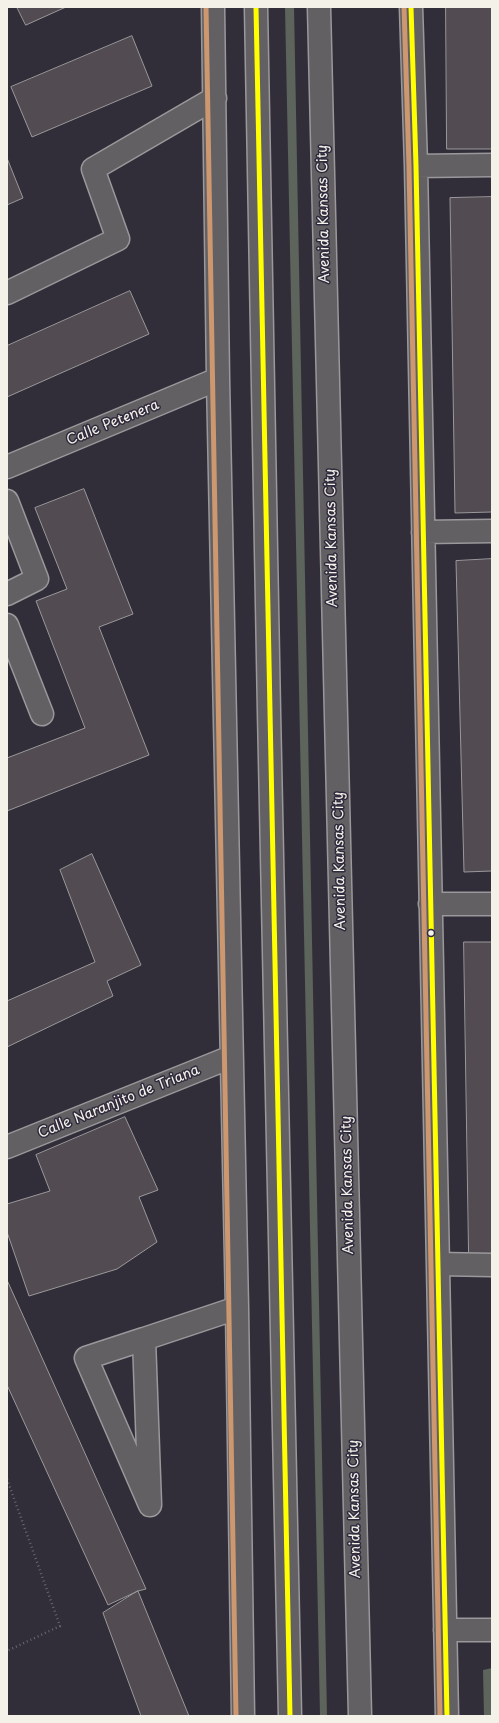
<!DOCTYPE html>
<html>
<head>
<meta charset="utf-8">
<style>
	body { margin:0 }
	#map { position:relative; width:499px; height:1723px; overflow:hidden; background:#312e39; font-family:"Playpen Sans",sans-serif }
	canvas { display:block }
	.frame { position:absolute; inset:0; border:8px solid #f4f1e8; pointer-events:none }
</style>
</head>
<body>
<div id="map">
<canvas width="499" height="1723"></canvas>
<div class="frame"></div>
</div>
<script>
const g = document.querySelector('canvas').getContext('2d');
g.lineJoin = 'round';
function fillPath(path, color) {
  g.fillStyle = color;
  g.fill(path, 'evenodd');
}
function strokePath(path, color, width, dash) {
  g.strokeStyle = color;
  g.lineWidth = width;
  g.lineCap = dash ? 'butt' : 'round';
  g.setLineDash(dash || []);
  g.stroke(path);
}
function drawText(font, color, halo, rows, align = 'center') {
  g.font = font + ' "Playpen Sans",sans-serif';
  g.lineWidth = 3;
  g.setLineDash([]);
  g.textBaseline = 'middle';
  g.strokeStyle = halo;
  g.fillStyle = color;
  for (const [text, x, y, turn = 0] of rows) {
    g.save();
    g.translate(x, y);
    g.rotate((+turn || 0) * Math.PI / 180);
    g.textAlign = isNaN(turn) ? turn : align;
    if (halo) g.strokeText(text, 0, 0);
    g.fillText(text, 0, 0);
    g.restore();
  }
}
const green = new Path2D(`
	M285 7H294L327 1716H320Z
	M492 1668V1716H484L483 1670Z`);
const building = new Path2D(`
	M17 7H66L26 25Z
	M446 7H492V149H447Z
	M132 36 152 86 32 137 11 87Z
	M7 158 23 198 7 205Z
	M492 197V512L455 513 450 198Z
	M130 291 149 334 7 397V346Z
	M84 489 133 614 99 627 149 755 7 811V758L85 728 36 601 67 589 35 508Z
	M492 559V871L464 872 456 561Z
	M92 854 141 965 107 981 113 996 7 1047V1001L95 962 60 870Z
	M464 942H492V1254L469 1255Z
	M125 1117 158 1190 139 1197 157 1242 117 1269 29 1296 7 1232V1204L50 1191 36 1155Z
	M7 1280 146 1589 138 1591 108 1605 7 1385Z
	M138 1591 189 1716H141L103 1613Z`);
const path = new Path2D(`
	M7 1479 60 1626 7 1651`);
const minor = new Path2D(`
	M213 7 218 379 237 1308 243 1716
	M411 7 416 166 447 1716
	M416 166 492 165
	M7 293 118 239 93 169 215 98
	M7 467 218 379
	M7 501 37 579 7 594
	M423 532 492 531
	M7 625 42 714
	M430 904H492
	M7 1147 231 1057
	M438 1264 492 1265
	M144 1339 150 1505 86 1358Z
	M144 1339 237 1308
	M445 1630H492`);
const major = new Path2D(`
	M256 7 269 712 290 1716
	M319 7 360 1716`);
const bus1 = new Path2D(`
	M256 7 290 1716
	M411 7 416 166 447 1716`);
const bus2 = new Path2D(`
	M206 7C214 577 228 1146 236 1716
	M404 7 409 166 440 1716`);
const markers = [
	[431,933,3.5,"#f4f1e8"]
];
const streetNames = [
	["Avenida Kansas City",324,214,-91],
	["Calle Petenera",113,423,-22],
	["Avenida Kansas City",332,538,-91],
	["Avenida Kansas City",340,861,-91],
	["Calle Naranjito de Triana",119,1102,-22],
	["Avenida Kansas City",348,1185,-91],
	["Avenida Kansas City",355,1509,-91]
];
fillPath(green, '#5c645b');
fillPath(building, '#524c52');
strokePath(building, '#9a989b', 1);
strokePath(minor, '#9a989b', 25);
strokePath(major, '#9a989b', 25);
strokePath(path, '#68666b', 2.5, [1, 3]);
strokePath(minor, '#626063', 22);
strokePath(major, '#626063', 22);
strokePath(bus1, '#ff0', 5);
strokePath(bus2, '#cd976f', 5);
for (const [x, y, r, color] of markers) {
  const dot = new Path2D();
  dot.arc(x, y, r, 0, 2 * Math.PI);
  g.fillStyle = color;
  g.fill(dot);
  strokePath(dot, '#2f2a3d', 1.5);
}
drawText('14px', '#f4f1e8', '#2f2a3d', streetNames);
</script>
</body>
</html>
